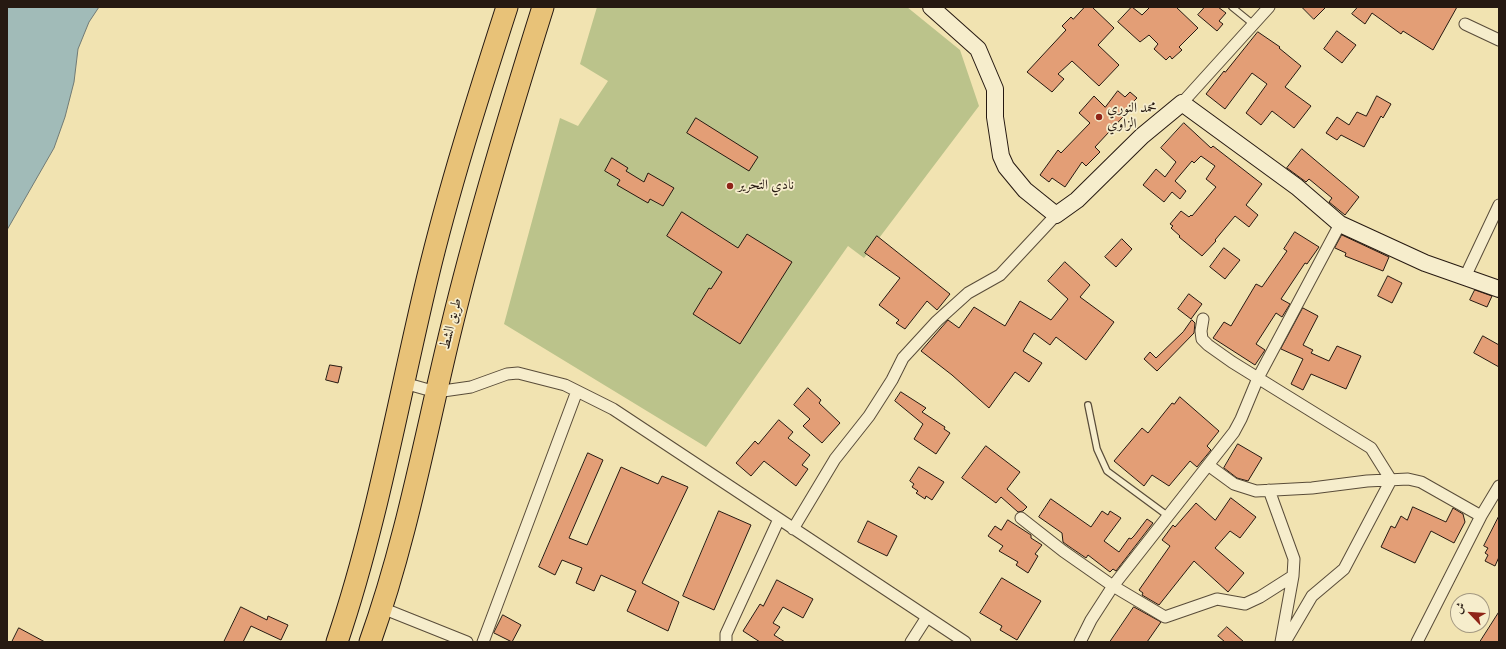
<!DOCTYPE html>
<html>
<head>
<meta charset="utf-8">
<style>
	body { margin:0 }
	#map { position:relative; width:1506px; height:649px; overflow:hidden; background:#f1e3b1; font-family:"IM FELL Double Pica",Amiri,serif }
	canvas { display:block }
	.frame { position:absolute; inset:0; border:8px solid #261911; pointer-events:none }
	.north { position:absolute; left:1450px; top:593px; width:40px; height:40px; box-sizing:border-box; background:#f6edcc; border:1px solid #a39881; border-radius:50%; rotate:295deg; font-size:11px; font-weight:700; line-height:16px; text-align:center; color:#261911 }
	.north::after { content:''; display:block; margin:auto; width:14px; height:18px; background:#8f2418; clip-path:polygon(50% 0,100% 100%,50% 72%,0 100%) }
</style>
</head>
<body>
<div id="map">
<canvas width="1506" height="649"></canvas>
<div class="frame"></div>
<div class="north">ش</div>
</div>
<script>
const g = document.querySelector('canvas').getContext('2d');
g.lineJoin = 'round';
function fillPath(path, color) {
  g.fillStyle = color;
  g.fill(path, 'evenodd');
}
function strokePath(path, color, width, dash) {
  g.strokeStyle = color;
  g.lineWidth = width;
  g.lineCap = dash ? 'butt' : 'round';
  g.setLineDash(dash || []);
  g.stroke(path);
}
function drawText(font, color, halo, rows, align = 'center') {
  g.font = font + ' "IM FELL Double Pica",Amiri,serif';
  g.lineWidth = 3.5;
  g.setLineDash([]);
  g.textBaseline = 'middle';
  g.strokeStyle = halo;
  g.fillStyle = color;
  for (const [text, x, y, turn = 0] of rows) {
    g.save();
    g.translate(x, y);
    g.rotate((+turn || 0) * Math.PI / 180);
    g.textAlign = isNaN(turn) ? turn : align;
    if (halo) g.strokeText(text, 0, 0);
    g.fillText(text, 0, 0);
    g.restore();
  }
}
const green = new Path2D(`
	M597 7H907L960 50 979 106 864 258 848 246 706 447 504 324 560 118 578 126 608 81 580 64Z`);
const water = new Path2D(`
	M7 7H99L89 22 78 49 74 82 65 117 54 148 7 230Z`);
const building = new Path2D(`
	M1085 7H1092L1114 28 1098 45 1119 65 1099 86 1072 61 1058 74 1064 79 1052 92 1027 72 1066 30 1062 26 1071 17 1073 19Z
	M1132 7 1142 15 1150 7H1176L1198 28 1179 47 1182 50 1172 59 1170 56 1166 60 1154 49 1158 44 1149 35 1140 42 1118 22Z
	M1205 7H1218L1226 13 1219 21 1223 24 1217 31 1198 15Z
	M1302 7H1326L1314 19Z
	M1358 7H1457L1433 50 1403 31 1401 34 1372 13 1365 24 1352 14Z
	M1337 31 1356 45 1342 63 1324 49Z
	M1258 32 1280 47 1279 48 1301 66 1285 87 1311 106 1294 128 1272 111 1261 125 1246 113 1267 84 1252 73 1225 109 1206 94 1224 71 1225 72Z
	M1118 91 1125 97 1130 92 1137 98 1134 101 1136 103 1095 147 1100 152 1086 166 1082 162 1065 187 1052 178 1049 182 1040 175 1058 150 1061 153 1090 123 1079 113 1094 96 1105 107Z
	M1377 96 1391 104 1383 118 1381 116 1364 147 1341 135 1337 140 1326 133 1337 117 1349 125 1357 112 1366 116Z
	M696 118 758 157 749 171 687 133Z
	M1184 123 1211 148 1213 146 1262 184 1246 205 1258 215 1249 227 1235 216 1215 240 1216 241 1202 256 1179 237 1180 236 1171 228 1173 226 1170 224 1181 211 1189 217 1191 215 1192 216 1216 187 1206 179 1215 166 1201 156 1194 163 1192 161 1175 181 1186 191 1180 199 1172 192 1164 202 1143 185 1156 169 1165 177 1176 162 1161 148Z
	M1302 149 1359 197 1345 215 1329 202 1332 198 1309 179 1306 182 1287 168Z
	M612 158 628 168 626 171 644 182 648 173 674 188 663 206 650 199 648 203 617 185 620 180 605 171Z
	M682 212 738 248 747 234 792 262 740 344 693 314 709 288 711 289 722 272 667 236Z
	M1295 232 1319 247 1307 264 1305 263 1281 299 1290 304 1282 317 1276 313 1256 344 1265 350 1255 365 1213 338 1224 322 1231 326 1256 284 1262 287 1287 251 1284 249Z
	M1342 235 1389 257 1383 271 1345 256 1346 253 1335 248Z
	M877 236 950 294 937 310 927 301 905 329 896 323 899 320 879 305 900 278 865 253Z
	M1122 239 1132 249 1116 267 1105 257Z
	M1224 248 1240 260 1225 279 1210 267Z
	M1065 262 1090 285 1080 297 1114 322 1086 360 1056 337 1050 345 1034 333 1023 351 1042 363 1029 382 1015 372 989 408 952 375 921 351 948 320 959 328 974 307 1005 326 1020 301 1051 320 1068 299 1048 281Z
	M1388 276 1402 283 1392 303 1378 296Z
	M1475 290 1492 296 1487 307 1470 300Z
	M1189 294 1202 304 1191 319 1178 309Z
	M1303 308 1318 316 1303 345 1313 350 1311 353 1329 361 1337 346 1361 356 1346 389 1311 374 1303 390 1291 384 1303 359 1281 349Z
	M1192 320 1195 323 1194 333 1157 371 1144 359 1150 352 1156 358 1183 332Z
	M1483 336 1499 345V367L1474 353Z
	M330 365 342 367 338 383 326 380Z
	M808 388 821 400 819 403 840 423 822 443 803 426 810 419 794 405Z
	M901 392 926 408 922 412 945 427 944 429 950 433 936 454 914 439 923 424 895 401Z
	M1180 397 1219 431 1207 446 1211 450 1197 467 1190 461 1169 486 1152 475 1144 486 1114 461 1142 428 1148 433 1172 403 1174 404Z
	M779 420 793 432 788 438 810 455 802 465 808 469 796 486 764 461 751 476 736 463 755 441 758 444Z
	M1238 444 1262 458 1248 481 1237 478 1224 468Z
	M986 446 1020 472 1007 489 1027 507 1023 511 1018 512 1001 497 996 503 962 478Z
	M588 453 603 460 569 538 587 545 621 467 658 484 662 476 688 487 642 583 679 602 668 631 627 611 636 591 601 575 594 591 576 583 582 568 562 560 555 575 539 567Z
	M919 467 944 482 932 500 926 496 925 499 916 493 918 491 912 487 914 484 910 481Z
	M1231 498 1256 517 1240 538 1230 531 1215 548 1244 573 1228 592 1194 561 1159 605 1142 595 1143 593 1139 590 1170 546 1162 540 1173 525 1175 527 1196 503 1215 520Z
	M1051 499 1091 527 1102 511 1108 515 1110 511 1121 518 1104 541 1119 552 1129 538 1131 539 1134 536 1147 519 1153 523 1116 571 1113 569 1110 572 1088 555 1086 558 1067 545 1063 542 1062 533 1039 517Z
	M1413 507 1446 522 1453 508 1463 514 1465 522 1454 543 1431 531 1415 563 1381 547 1391 526 1395 528 1401 516 1407 520Z
	M719 511 751 525 714 610 683 596Z
	M1499 516V557L1495 566 1485 561 1488 555 1485 553 1488 548 1484 546Z
	M1008 520 1031 535V538L1042 545 1035 554 1038 556 1028 573 1016 565 1018 562 999 551 1003 546 988 536 995 526 1001 530Z
	M868 521 897 536 887 556 858 542Z
	M1002 578 1041 601 1017 640 1000 630 1002 626 980 613Z
	M777 580 813 599 803 618 783 607 773 623 780 627 774 635 785 642H760L743 631 760 604 763 606Z
	M241 607 267 620 268 616 288 625 281 640 251 626 243 642H224Z
	M1134 607 1161 622 1147 642H1110Z
	M1499 612V642H1480Z
	M503 615 521 625 512 642 494 633Z
	M1227 627 1244 642H1225L1218 636Z
	M19 628 45 642H12Z`);
const lane = new Path2D(`
	M1232 7 1253 24
	M1088 405 1097 449 1107 471 1168 516`);
const street = new Path2D(`
	M1465 24 1499 40
	M1182 103 1269 7
	M1465 277 1499 205
	M1203 319 1201 331 1202 339 1208 345 1232 362 1371 448 1391 480 1344 569 1312 596 1285 642
	M404 383 436 392 471 387 507 374 518 373 565 385 613 409 965 642
	M1208 465 1234 484 1256 491 1312 488 1367 481 1408 479 1421 482 1481 516
	M1269 490 1294 559 1293 576 1281 642
	M1021 518 1063 551 1113 586 1165 617 1217 599 1245 604 1260 597 1293 576
	M793 529 835 459 869 416 892 380 903 358 937 321 968 293 1000 275 1056 215
	M382 608 467 642
	M483 642 577 391
	M726 642V634L779 519
	M911 642 927 617
	M1080 642 1091 620 1113 586 1234 432 1241 419 1258 378 1340 224
	M1417 642 1481 516 1499 486`);
const secondary = new Path2D(`
	M931 7 978 49 995 89V117L1001 156 1006 167 1025 190 1056 215 1077 200 1142 136 1182 103 1297 187 1340 224 1425 263 1499 289`);
const highway = new Path2D(`
	M337 642C377 524 398 401 427 280 449 188 478 97 507 7
	M370 642C407 539 426 431 452 325 478 218 510 112 543 7`);
const markers = [
	[1099,117,4,"#8f2418"],
	[730,186,4,"#8f2418"]
];
const poiNames = [
	["محمد النوري",1107,109],
	["الزاوي",1107,125],
	["نادي التحرير",738,186]
];
const streetNames = [
	["طريق الشط",452,324,-76]
];
fillPath(green, '#bbc38b');
fillPath(water, '#a1bbb8');
strokePath(water, '#707a75', 1);
fillPath(building, '#e39e76');
strokePath(building, '#261911', 1);
strokePath(lane, '#594c39', 8);
strokePath(street, '#594c39', 13);
strokePath(secondary, '#261911', 18);
strokePath(highway, '#261911', 23);
strokePath(lane, '#f6edcc', 5.5);
strokePath(street, '#f6edcc', 11);
strokePath(secondary, '#f6edcc', 16);
strokePath(highway, '#e8c278', 21);
for (const [x, y, r, color] of markers) {
  const dot = new Path2D();
  dot.arc(x, y, r, 0, 2 * Math.PI);
  g.fillStyle = color;
  g.fill(dot);
  strokePath(dot, '#f6edcc', 1.5);
}
drawText('14px', '#261911', '#f6edcc', poiNames, 'left');
drawText('14px', '#261911', '#f6edcc', streetNames);
</script>
</body>
</html>
